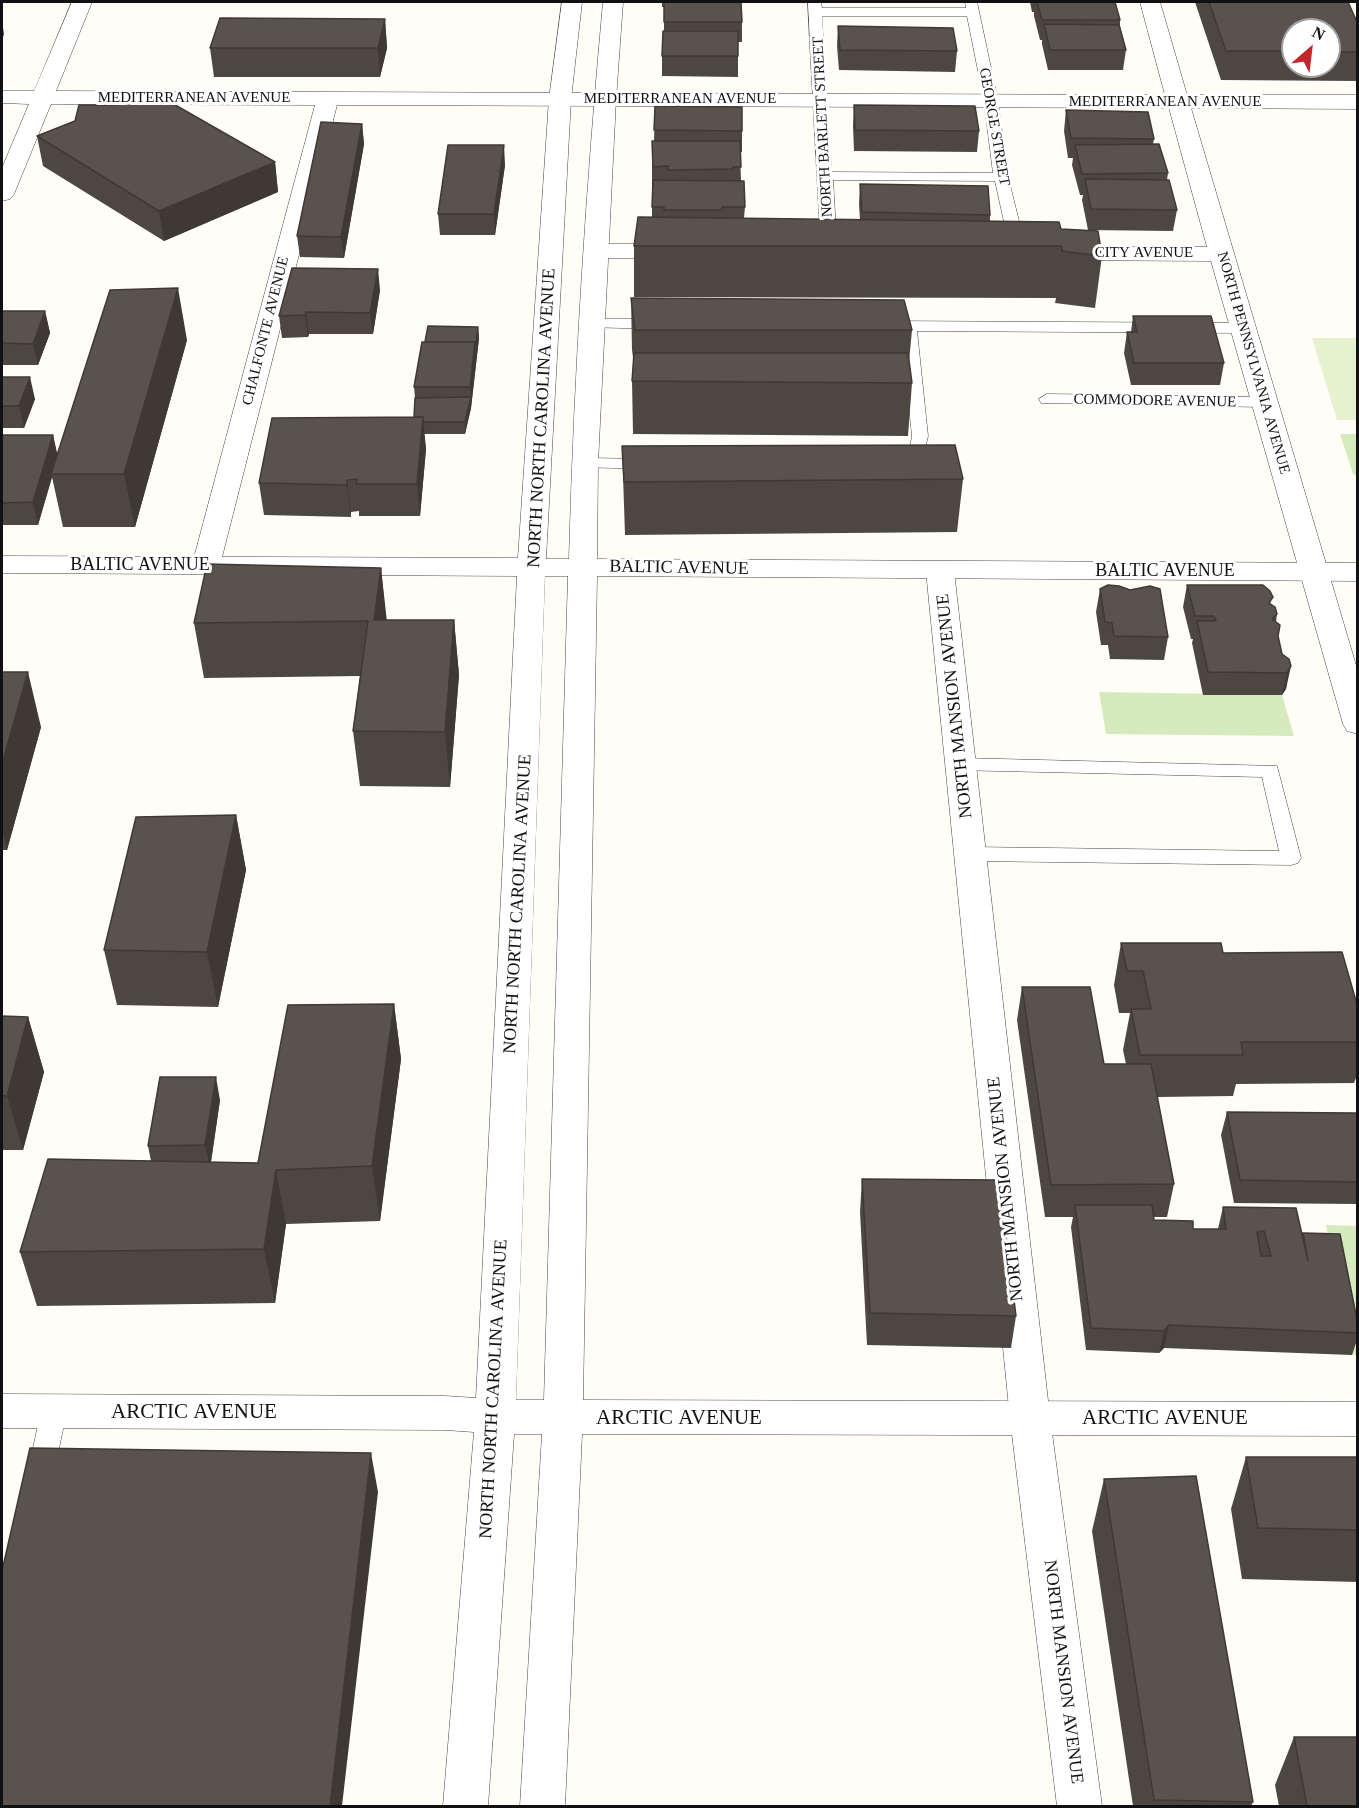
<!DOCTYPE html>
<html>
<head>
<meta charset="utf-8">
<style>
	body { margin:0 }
	#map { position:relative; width:1359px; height:1808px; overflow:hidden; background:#fffdf5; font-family:Georgia,serif }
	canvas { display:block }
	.frame { position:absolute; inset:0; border:3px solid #111; pointer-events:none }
	.north { position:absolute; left:1281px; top:18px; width:60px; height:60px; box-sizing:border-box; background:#fff; border:2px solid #a0a0a0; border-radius:50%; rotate:28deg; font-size:16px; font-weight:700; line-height:24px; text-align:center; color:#111 }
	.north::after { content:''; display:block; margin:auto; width:21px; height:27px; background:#c4262e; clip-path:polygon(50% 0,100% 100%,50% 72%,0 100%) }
</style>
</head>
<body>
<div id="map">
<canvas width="1359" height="1808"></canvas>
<div class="frame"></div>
<div class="north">N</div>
</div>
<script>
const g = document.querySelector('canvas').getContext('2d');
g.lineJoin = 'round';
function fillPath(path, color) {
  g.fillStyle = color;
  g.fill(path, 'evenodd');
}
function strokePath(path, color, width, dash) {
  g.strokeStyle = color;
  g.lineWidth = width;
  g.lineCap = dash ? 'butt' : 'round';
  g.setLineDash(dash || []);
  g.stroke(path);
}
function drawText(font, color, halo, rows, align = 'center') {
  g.font = font + ' Georgia,serif';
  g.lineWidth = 6;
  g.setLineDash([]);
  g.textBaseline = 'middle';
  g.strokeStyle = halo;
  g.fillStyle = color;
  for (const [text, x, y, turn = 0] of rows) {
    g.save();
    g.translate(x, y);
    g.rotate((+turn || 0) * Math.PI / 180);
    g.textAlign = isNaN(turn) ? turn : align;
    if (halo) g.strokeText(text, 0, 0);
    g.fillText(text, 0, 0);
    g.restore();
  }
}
const green = new Path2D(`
	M1340 434H1357V476L1353 474Z
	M1099 692 1282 695 1294 736 1106 734Z
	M1326 1225 1357 1226V1355H1352Z`);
const pitch = new Path2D(`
	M1312 338H1357V420H1337Z`);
const service = new Path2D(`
	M808 2H821L822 8H966L965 2H977L998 101 1008 177 1026 249 1023 252H1013L1010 249 995 181 833 180 837 246 834 249H824L821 246ZM822 16H967L984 101 993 173 832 172Z
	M592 319H658L666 324 658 329 586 327 584 324 586 321Z
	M884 321 1244 323 1252 328 1244 333 917 331 928 436 924 454 900 467 894 466 891 462 910 448 912 436 901 331 878 329 876 326Z
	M1047 394 1263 397 1271 402 1263 407 1041 403 1039 399Z
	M585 458 650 459 656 460 659 464 656 468 650 469 579 467 576 463 579 459Z
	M961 758 1277 766 1301 858 1298 863 1291 865 970 861 963 859 960 854 963 849 970 847 1279 851 1262 777 954 770 951 765 954 760Z
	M54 1400 63 1403 67 1411 53 1476 49 1484 40 1487 31 1484 27 1476 41 1411 45 1403Z`);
const minor = new Path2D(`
	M72 2H92L56 91 1165 95 1140 2H1160L1187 95H1358V109L1191 108 1358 672V734L1347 731 1343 724 1211 261 1056 260 1047 258 1044 253 1047 248 1056 246 1207 247 1169 108 337 105 220 565 216 571 206 574 196 571 192 565 315 105 51 104 14 194 10 199 2 201V168L29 104 2 103V91H34Z
	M598 244H677L686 246 689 251 686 256 677 258H598L589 256 586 251 589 246Z
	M940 562 950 565 954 571 1050 1418 1102 1806H1057L1010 1418 926 571 930 565Z`);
const tertiary = new Path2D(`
	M562 2H582L571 99 546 559H569C574 373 586 187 603 2H623L616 99 598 463 597 559 1358 563V581L597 576 583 1400 1358 1402V1436L582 1434 565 1806H520L542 1434H514L488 1806H443L474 1432 445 1430 2 1428V1394L445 1396 476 1398 517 576 2 573V556L518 558 549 99ZM545 576H568L544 1400H516Z`);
const wall = new Path2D(`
	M662 2H741L742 22V42H738V77L662 76V56L664 31V7H662Z
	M1030 2H1115L1120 20V26L1126 50 1123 70H1048L1042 44V40H1040L1034 16V12H1032Z
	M1195 2H1348L1358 52V81L1221 80ZM1293 30H1329V66H1293Z
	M385 19 387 48 380 77H214L210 48Z
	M838 26 957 51 955 72 839 70 837 46Z
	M854 105 979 131 977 152 854 151 853 126Z
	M655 106 742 131V152H740L741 180 745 207 744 218 860 220 859 204 860 184 990 215V222L1061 229 1102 256 1095 308 1055 303 1056 298 634 297V246L652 217V141H654Z
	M1066 110 1154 139 1153 144 1168 173 1167 180 1177 210 1173 231 1088 230 1082 200 1083 195H1080L1072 165 1073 158H1068L1064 131Z
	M75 121 275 162 278 192 164 241 43 166 37 136Z
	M362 124 364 144 344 258 300 257 297 236Z
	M505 165 495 235H440L438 214Z
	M380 290 373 334H309L308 337 282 338 279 316Z
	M631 298 912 330 909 362 912 383 908 436 633 434 632 381 634 365 632 350Z
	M2 311H45L50 333 38 365H2Z
	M1133 316 1224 363 1220 385H1131L1124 353 1127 332H1131Z
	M478 327 479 338 471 408 465 434H424L426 449 420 516H359V511L351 512V517L264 515 259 483 414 417 415 398 414 387 425 342Z
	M187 340 135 527H63L52 477 38 525H2V435H53L57 455Z
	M2 377 35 399 24 428H2Z
	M622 446 963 479 957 532 625 535Z
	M381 568 386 620H454L459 675 450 787 360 786 353 731 360 676 204 678 194 623Z
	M1187 585 1271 604 1277 614 1276 622 1278 636 1282 654 1289 659 1286 689 1282 695H1203L1192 643 1193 639H1191L1183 607Z
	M1100 589 1168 637 1164 660 1110 659 1108 645H1101L1096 612Z
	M2 672 41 727 7 850H2Z
	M236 815 246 870 218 1007 117 1005 104 950Z
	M1121 943 1223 953 1358 1008V1073L1354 1083 1236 1084 1233 1096 1157 1097 1174 1184 1167 1217H1154V1220L1193 1229H1218L1223 1207 1302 1236 1303 1233 1358 1325V1337L1352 1355 1164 1348 1159 1353 1086 1350 1071 1227 1073 1217H1045L1017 1020 1022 987 1104 1064H1126L1123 1050 1130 1013H1119L1114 985Z
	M394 1004 401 1059 380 1221 286 1224 275 1303 37 1306 20 1252 151 1161 148 1146 220 1100 211 1162 258 1163Z
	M2 1016 28 1017 44 1072 23 1150H2Z
	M1227 1112 1358 1117V1204L1234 1203 1221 1135Z
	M862 1179 1016 1316 1011 1348 867 1345 860 1212Z
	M1246 1457H1358V1582L1242 1579 1231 1509Z
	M1104 1479 1253 1802 1251 1806H1133L1092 1531Z
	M1294 1737 1358 1806H1279L1275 1785Z`);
const shadedWall = new Path2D(`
	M385 19 387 48 380 77 378 48Z
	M2 22 4 34 2 40Z
	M362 124 364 144 344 258 341 237Z
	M504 145 505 165 495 235 494 214Z
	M275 162 278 192 164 241 159 211Z
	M378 269 380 290 373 334 370 313Z
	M178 288 187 340 135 527 124 474Z
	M45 311 50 333 38 365 33 344Z
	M306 312 309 334 308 337 305 315Z
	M478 327 479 338 471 408 465 434V422L471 397 470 387 475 342Z
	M30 377 35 399 24 428 19 406Z
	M423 417 426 449 420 516 417 484Z
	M53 435 58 457 51 474 52 477 38 525 33 502Z
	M347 480 351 512V517L347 485Z
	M381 568 387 622 374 620Z
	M454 620 459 675 450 787 445 732Z
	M1291 666 1286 689 1282 695 1287 673Z
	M28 672 41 727 7 850 2 828V764Z
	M236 815 246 870 218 1007 207 952Z
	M394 1004 401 1059 380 1221 372 1166Z
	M28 1017 44 1072 23 1150 7 1096Z
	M216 1077 220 1100 210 1168 205 1145Z
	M276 1170 286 1224 275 1303 264 1249Z
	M1169 1325 1164 1348 1159 1353 1164 1331Z
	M371 1453 378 1492 342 1806H330Z`);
const building = new Path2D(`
	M664 2H741L742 22H664Z
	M1037 2H1115L1120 20H1042Z
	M1209 2H1348L1358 24V52H1329V30H1293V51H1226Z
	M220 18 385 19 378 48H210Z
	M1044 24 1119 25 1126 50H1050Z
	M838 26 953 28 957 51 840 50Z
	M663 31H738V56H662Z
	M149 90 275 162 159 211 37 136 75 121 79 105H116Z
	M854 105 975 106 979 131 855 130Z
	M655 106 742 107V131L654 130Z
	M1066 110 1148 112 1154 139 1071 138Z
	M321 122 362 124 341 237 297 236Z
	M652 141H740L741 167H733V169L668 170V166L653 167Z
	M1159 144 1168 173 1082 174 1075 145Z
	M448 145H504L494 214H438Z
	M1085 179 1169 180 1177 210 1091 209Z
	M653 180 744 181 745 207H722V210H664V207H652Z
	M860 184 988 186 990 215 862 212Z
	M638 217 1059 222 1061 229 1098 231 1102 256 1062 251V246H634Z
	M292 268 378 269 370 313 306 312 305 315 279 316Z
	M178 288 124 474H51L110 290Z
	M631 298 904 300 912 330H635Z
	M2 311H45L33 344 2 343Z
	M1133 316H1211L1224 363H1134L1127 332H1137Z
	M428 326 478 327 475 352V342H425Z
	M422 342H475L470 387H414Z
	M634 353H908L912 383 632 381Z
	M2 377H30L19 406H2Z
	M471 397 465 422H423V417H414L415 398Z
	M423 417 417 484H356L357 479 347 480V485L259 483 272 418Z
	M2 435H53L33 502 2 503Z
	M955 445 963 479 624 482 622 446Z
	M207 564 381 568 374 620H454L445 732 353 731 368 621 194 623Z
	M1108 585 1119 586 1130 590 1150 586 1160 589 1168 637 1114 636 1112 623 1105 622 1100 589Z
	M1187 585H1263L1270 591 1273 597 1269 603 1275 607 1277 614 1272 619 1280 625 1278 636 1282 654 1289 659 1291 666 1287 673 1208 672 1197 621H1216L1214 616H1195Z
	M2 672H28L2 764Z
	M236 815 207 952 104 950 136 817Z
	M1121 943H1221L1223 953 1342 952 1358 1008V1042H1241L1243 1055H1140L1131 1009H1151L1143 971H1127Z
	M1022 987H1090L1104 1064H1151L1174 1184 1051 1185Z
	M394 1004 372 1166 276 1170 264 1249 20 1252 48 1159 258 1163 288 1005Z
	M2 1016 28 1017 7 1096 2 1095Z
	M160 1077H216L205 1145 148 1146Z
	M1227 1112 1356 1113 1358 1117V1182L1240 1180Z
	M862 1179 999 1180 1016 1316 870 1313Z
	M1075 1205H1152L1154 1220 1193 1221V1229H1226L1223 1207 1296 1208 1308 1261 1303 1233 1340 1234 1358 1325V1333L1169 1325 1164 1331 1091 1328ZM1264 1231 1271 1256H1261L1257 1232Z
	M30 1448 371 1453 330 1806H2V1571Z
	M1246 1457H1358V1530L1258 1528Z
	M1196 1476 1253 1802 1154 1800 1104 1479Z
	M1294 1737H1358V1806H1307Z`);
const farStreetnames = [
	["MEDITERRANEAN AVENUE",194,98],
	["MEDITERRANEAN AVENUE",680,99],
	["MEDITERRANEAN AVENUE",1165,102],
	["NORTH BARLETT STREET",823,127,-93],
	["GEORGE STREET",994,127,80],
	["CITY AVENUE",1144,253],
	["CHALFONTE AVENUE",266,331,-76],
	["NORTH PENNSYLVANIA AVENUE",1253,363,74],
	["COMMODORE AVENUE",1155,401,1]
];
const streetNames = [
	["NORTH NORTH CAROLINA AVENUE",542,418,-87],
	["BALTIC AVENUE",140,565],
	["BALTIC AVENUE",679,568,1],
	["BALTIC AVENUE",1165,571],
	["NORTH MANSION AVENUE",955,706,-96],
	["NORTH NORTH CAROLINA AVENUE",518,904,-87],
	["NORTH MANSION AVENUE",1006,1189,-96],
	["NORTH NORTH CAROLINA AVENUE",494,1389,-87],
	["NORTH MANSION AVENUE",1063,1672,83]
];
const nearStreetnames = [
	["ARCTIC AVENUE",194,1412],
	["ARCTIC AVENUE",679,1418],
	["ARCTIC AVENUE",1165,1418]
];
fillPath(green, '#d5ebbd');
fillPath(pitch, '#e6f2cf');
strokePath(service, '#444', 1);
strokePath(minor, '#444', 1);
strokePath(tertiary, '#444', 1);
fillPath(service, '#fff');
fillPath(minor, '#fff');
fillPath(tertiary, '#fff');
fillPath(wall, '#4d4742');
fillPath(shadedWall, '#3f3936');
fillPath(building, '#5a524d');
strokePath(building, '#3f3936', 1.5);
drawText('15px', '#111', '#fff', farStreetnames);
drawText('18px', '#111', '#fff', streetNames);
drawText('21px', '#111', '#fff', nearStreetnames);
</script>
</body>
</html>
